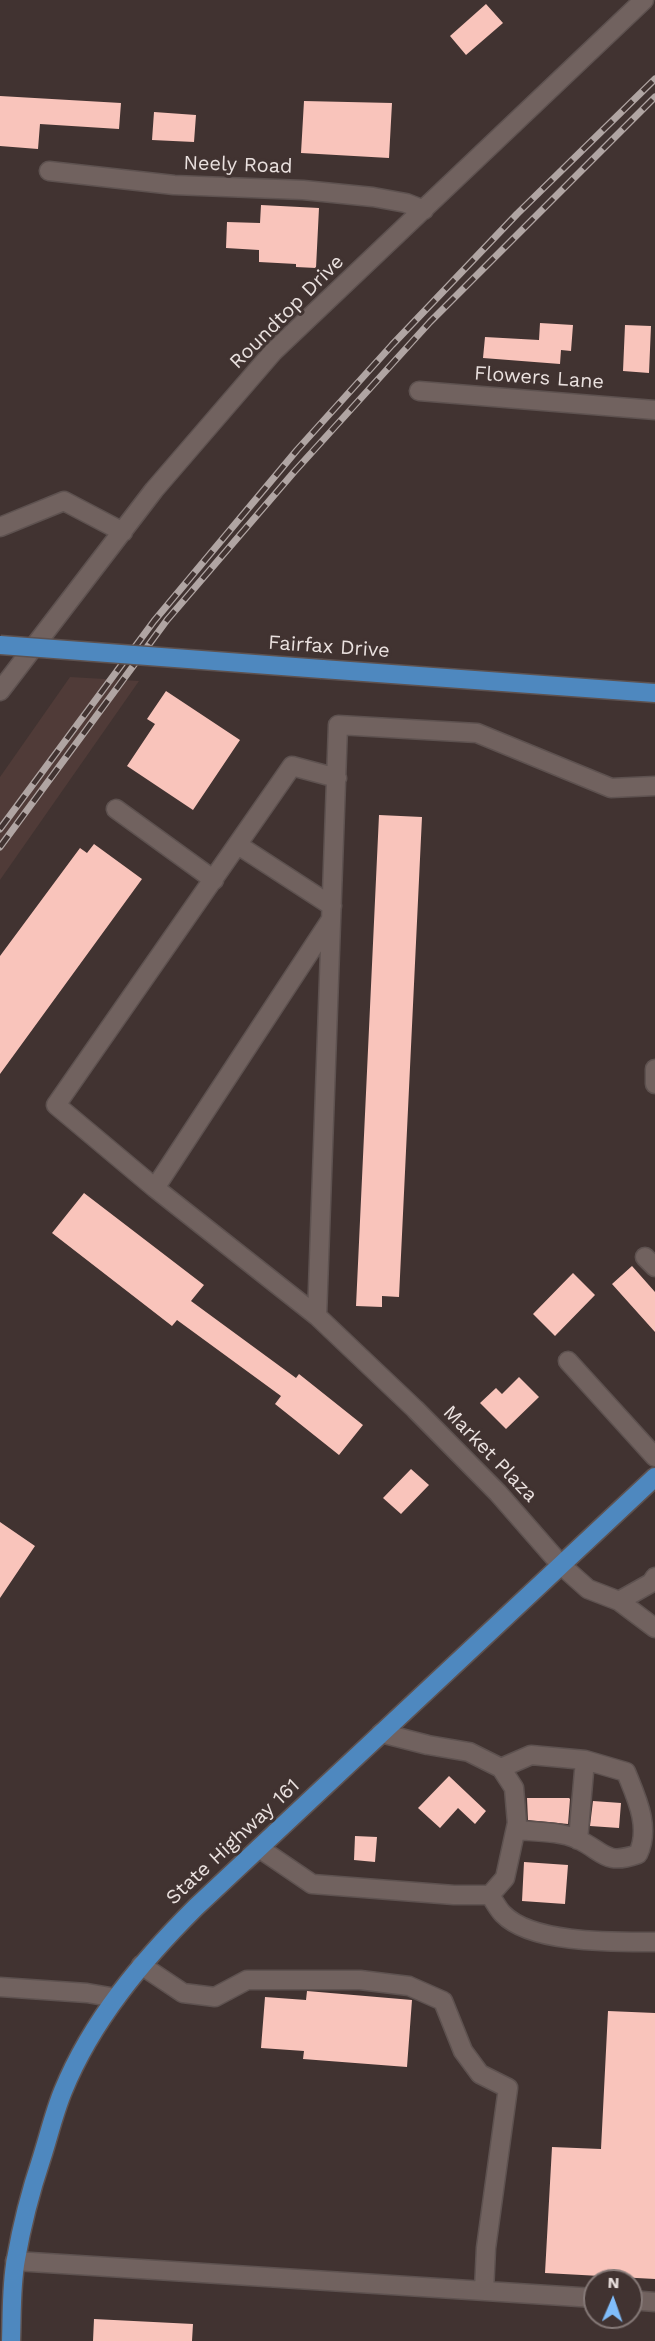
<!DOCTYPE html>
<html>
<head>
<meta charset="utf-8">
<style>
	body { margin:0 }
	#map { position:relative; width:655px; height:2341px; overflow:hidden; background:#413331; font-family:"Work Sans",sans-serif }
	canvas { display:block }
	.north { position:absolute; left:583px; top:2269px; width:60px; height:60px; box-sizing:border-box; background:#413331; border:2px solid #857977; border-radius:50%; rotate:2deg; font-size:16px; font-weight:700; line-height:24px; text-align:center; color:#eae1df }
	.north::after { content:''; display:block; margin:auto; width:21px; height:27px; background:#80bdfa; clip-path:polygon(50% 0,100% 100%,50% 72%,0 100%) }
</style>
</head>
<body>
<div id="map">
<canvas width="655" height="2341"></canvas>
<div class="north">N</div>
</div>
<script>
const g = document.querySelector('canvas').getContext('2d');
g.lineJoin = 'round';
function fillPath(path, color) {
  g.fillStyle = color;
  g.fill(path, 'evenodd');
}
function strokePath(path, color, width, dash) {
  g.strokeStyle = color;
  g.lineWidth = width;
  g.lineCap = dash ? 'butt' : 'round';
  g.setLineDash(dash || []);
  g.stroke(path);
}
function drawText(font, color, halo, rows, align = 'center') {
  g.font = font + ' "Work Sans",sans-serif';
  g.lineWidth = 6;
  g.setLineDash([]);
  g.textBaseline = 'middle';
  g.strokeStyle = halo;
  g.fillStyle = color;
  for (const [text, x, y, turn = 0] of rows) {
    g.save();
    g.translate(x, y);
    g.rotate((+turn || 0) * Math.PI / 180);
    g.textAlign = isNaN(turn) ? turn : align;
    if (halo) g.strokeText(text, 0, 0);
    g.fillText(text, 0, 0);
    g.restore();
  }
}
const built = new Path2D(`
	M70 677 139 681 0 880V777Z`);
const building = new Path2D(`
	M486 4 503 23 466 55 450 36Z
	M0 96 121 103 119 129 40 124 38 149 0 146Z
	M304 101 392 103 389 158 301 153Z
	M154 112 196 115 194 142 152 140Z
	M261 205 319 208 316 268 296 267V264L259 262V250L226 248 227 222 260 223Z
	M540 323 573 325 571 351 561 350 560 364 483 358 485 337 539 340Z
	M625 325 651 326 649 373 623 371Z
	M166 691 240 740 193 810 127 766 155 724 147 719Z
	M379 815 422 817 399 1297 382 1296V1307L356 1306Z
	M94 844 142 879 0 1074V956L80 848 87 853Z
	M84 1193 204 1285 191 1301 296 1378 299 1374 363 1425 339 1455 275 1404 281 1396 177 1320 172 1326 52 1233Z
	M632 1266 655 1292V1332L612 1284Z
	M573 1273 595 1295 555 1336 533 1314Z
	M519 1377 539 1397 506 1429 480 1403 496 1388 502 1394Z
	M411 1469 429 1485 401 1514 383 1498Z
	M0 1522 35 1546 0 1598Z
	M449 1776 486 1811 475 1824 458 1808 440 1828 418 1808Z
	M527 1798H569L570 1799 568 1824 528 1820Z
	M593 1801 621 1803 619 1828 590 1826Z
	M355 1836 377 1837 375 1862 354 1860Z
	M524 1862 568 1865 565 1904 522 1901Z
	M307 1991 412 2000 407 2067 303 2059 304 2051 261 2048 265 1997 306 2000Z
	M608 2011 655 2013V2279L545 2273 552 2147 601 2149Z
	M94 2319 193 2324 192 2341H93Z`);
const minor = new Path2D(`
	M49 171 174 185 303 190 373 197 406 203 424 210
	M419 391 655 410
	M0 527 64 501 123 532
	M0 691 154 490 273 352 644 0
	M655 786 611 788 477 733 338 725 317 1316 415 1409 498 1493 561 1565 588 1589 619 1601 651 1583 655 1577
	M116 809 214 880
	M238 845 332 906
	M655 1069V1084
	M155 1188 330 921
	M645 1257 655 1267
	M317 1316 155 1188 56 1105 292 766 337 778
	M568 1361 655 1457
	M619 1601 655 1628
	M501 1768 531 1755 585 1760 626 1772C636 1797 651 1827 638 1854 604 1866 604 1851 577 1839 559 1831 536 1832 516 1830
	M578 1840 585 1760
	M259 1848 312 1884 454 1895H490L505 1878 517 1823 514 1788 501 1768 469 1752 428 1745 381 1733
	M490 1895C494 1901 498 1909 503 1914 532 1944 615 1942 655 1942
	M141 1965 183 1993 215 1997 247 1980H360L409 1986 443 2001 463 2051 480 2074 508 2088 486 2248 484 2291
	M0 1987 87 1993 116 1998
	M15 2261 595 2298
	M631 2300 655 2302`);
const major = new Path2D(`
	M322 669 655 693
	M11 2341C12 2314 11 2285 16 2259 22 2224 31 2190 42 2157 49 2135 54 2113 63 2091 92 2020 142 1961 196 1907L655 1477`);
const rail = new Path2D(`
	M0 829 154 621 297 450 392 345 517 214 655 79
	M0 847 167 620 294 472 430 322 655 97`);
const majorBridge = new Path2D(`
	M0 645 322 669`);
const streetNames = [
	["Neely Road",238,165,2],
	["Roundtop Drive",287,312,-45],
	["Flowers Lane",539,378,4],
	["Fairfax Drive",329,647,4],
	["Market Plaza",490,1454,46],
	["State Highway 161",233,1842,-43]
];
fillPath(built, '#503b38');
fillPath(building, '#f9c4bb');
strokePath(minor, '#5e5250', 21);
strokePath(major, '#5e5250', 21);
strokePath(minor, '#71625f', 18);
strokePath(major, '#4e88bf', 18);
strokePath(rail, '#b0a5a3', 7);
strokePath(rail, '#413331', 4.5, [14]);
strokePath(majorBridge, '#5e5250', 21, []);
strokePath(majorBridge, '#4e88bf', 18);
drawText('20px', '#eae1df', '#413331', streetNames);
</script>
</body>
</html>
